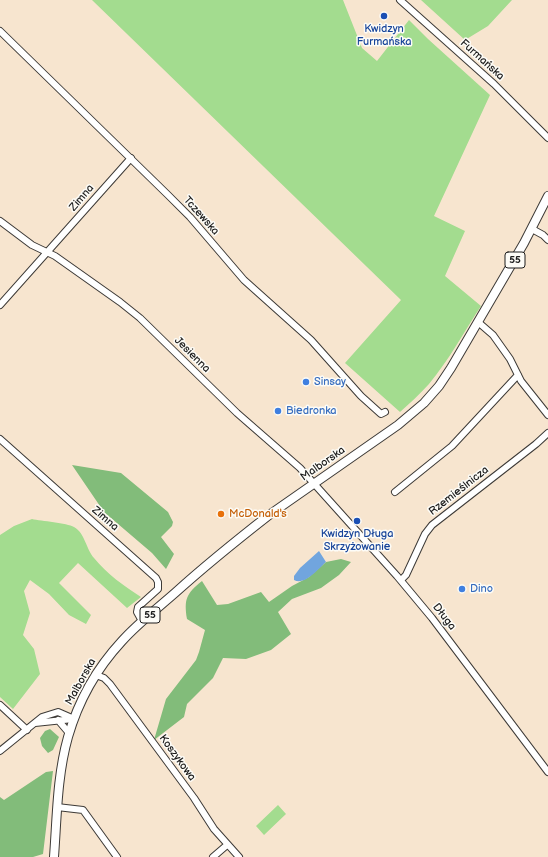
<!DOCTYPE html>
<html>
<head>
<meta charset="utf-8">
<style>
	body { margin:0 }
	canvas { display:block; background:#f7e5cf }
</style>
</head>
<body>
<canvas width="548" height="857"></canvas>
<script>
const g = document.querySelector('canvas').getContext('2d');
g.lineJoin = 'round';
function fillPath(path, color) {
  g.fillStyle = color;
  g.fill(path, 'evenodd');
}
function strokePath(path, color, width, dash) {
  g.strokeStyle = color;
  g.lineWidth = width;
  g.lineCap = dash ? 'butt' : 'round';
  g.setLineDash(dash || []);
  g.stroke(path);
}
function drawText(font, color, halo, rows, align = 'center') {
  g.font = font + ' "Balsamiq Sans",sans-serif';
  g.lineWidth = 3;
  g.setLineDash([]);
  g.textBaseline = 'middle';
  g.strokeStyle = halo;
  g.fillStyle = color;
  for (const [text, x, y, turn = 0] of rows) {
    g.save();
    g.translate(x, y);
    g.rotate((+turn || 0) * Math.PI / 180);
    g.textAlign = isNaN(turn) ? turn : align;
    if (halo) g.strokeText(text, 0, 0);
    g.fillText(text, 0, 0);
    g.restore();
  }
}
const green = new Path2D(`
	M92 0H343L362 48 377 61 409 20 428 39 490 95 434 216 465 231 445 276 481 306C464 332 449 360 429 384 420 394 410 403 400 412L345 363 401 300Z
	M421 0H512L488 26 465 40Z
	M32 519C41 521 67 523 74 527 85 533 86 549 94 558 107 574 124 586 141 597L127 608 78 563 59 583 91 615 86 624 69 615 49 594 30 580 24 591 30 613 23 635 34 649 40 674 13 709 0 697V535L14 526Z
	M278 805 286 814 264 835 256 826Z`);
const forest = new Path2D(`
	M72 465 121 473 168 512 173 522 172 526 161 537 174 554 166 569 152 553 104 512Z
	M341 559 351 562 339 575 321 588 292 599 278 612 291 634 271 650 246 659 223 658 213 678 187 704 184 717 154 740 166 699 196 660 199 652 205 630 187 619C184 599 186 594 202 581L217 605 228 604 261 592 269 602 292 586 309 577 326 562Z
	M50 729 59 737 53 750 48 753 42 746 40 738 45 731Z
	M53 771 43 854 33 857H0V797L4 800 46 772Z`);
const water = new Path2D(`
	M319 551 326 562C319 568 305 586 294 580V576L300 568Z`);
const minor = new Path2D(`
	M400 0 494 84 548 138
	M0 31 168 195 190 217 244 280 311 340 361 396 381 414 385 412
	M0 221 32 245 55 256 120 302 140 318 237 413 300 468 397 576 432 618 548 772
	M532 229 543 235 548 240
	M0 305 131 158
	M478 322 493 335 510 359 521 381 548 415
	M0 439 156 578 158 582V589L138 607 137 612 142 621
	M395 492 452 446 518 375
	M401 580 406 575 425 534 432 525 536 444 548 433
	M96 675 104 678 110 684 194 798 214 829 239 857
	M0 705 27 730
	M58 720 69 733
	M35 723 73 719
	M0 751 42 717 58 712 74 719
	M57 807 83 810 117 857
	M213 857 227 845`);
const major = new Path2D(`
	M54 857C57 817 57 776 68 737 78 702 97 668 122 641 138 623 158 608 176 592 206 565 237 540 269 515L398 425 424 403 439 386 451 368 524 243 548 196`);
const markers = [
	[384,16,4,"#1a4fb4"],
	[306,382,4,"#3f7fe0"],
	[278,411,4,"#3f7fe0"],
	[221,514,4,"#e8710a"],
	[357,521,4,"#1a4fb4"],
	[462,589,4,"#3f7fe0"]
];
const shields = [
	[515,260,20],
	[150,615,20]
];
const shieldNames = [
	["55",515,260],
	["55",150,615]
];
const transitNames = [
	["Kwidzyn",384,29],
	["Furmańska",384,42],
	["Kwidzyn Długa",357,534],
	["Skrzyżowanie",357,547]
];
const streetNames = [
	["Furmańska",482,60,42],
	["Zimna",82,198,-49],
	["Tczewska",201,216,48],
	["Jesienna",192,355,45],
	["Malborska",323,464,-35],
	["Rzemieślnicza",459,491,-38],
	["Zimna",105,519,41],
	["Długa",444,617,52],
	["Malborska",81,682,-61],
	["Koszykowa",177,758,54]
];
const shopNames = [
	["Sinsay",314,382],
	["Biedronka",286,411],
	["Dino",470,589]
];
const foodNames = [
	["McDonald's",229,514]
];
fillPath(green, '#a3dc8f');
fillPath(forest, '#82bc7a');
fillPath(water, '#71a5de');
strokePath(minor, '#3d3a37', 8);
strokePath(major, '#3d3a37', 10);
strokePath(minor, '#fff', 6);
strokePath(major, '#fff', 8);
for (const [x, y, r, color] of markers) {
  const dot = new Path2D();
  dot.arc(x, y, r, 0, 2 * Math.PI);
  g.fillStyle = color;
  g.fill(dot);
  strokePath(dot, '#fdfcf7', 1.5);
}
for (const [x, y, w] of shields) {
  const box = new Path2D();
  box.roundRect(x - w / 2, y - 8, w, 16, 3);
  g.fillStyle = '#fdfcf7';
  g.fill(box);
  strokePath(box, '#1c1c1c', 1);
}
drawText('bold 10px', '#1c1c1c', null, shieldNames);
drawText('11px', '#164399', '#fdfcf7', transitNames);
drawText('11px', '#1c1c1c', '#fdfcf7', streetNames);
drawText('11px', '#366cbe', '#fdfcf7', shopNames, 'left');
drawText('11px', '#c56008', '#fdfcf7', foodNames, 'left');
</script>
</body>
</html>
